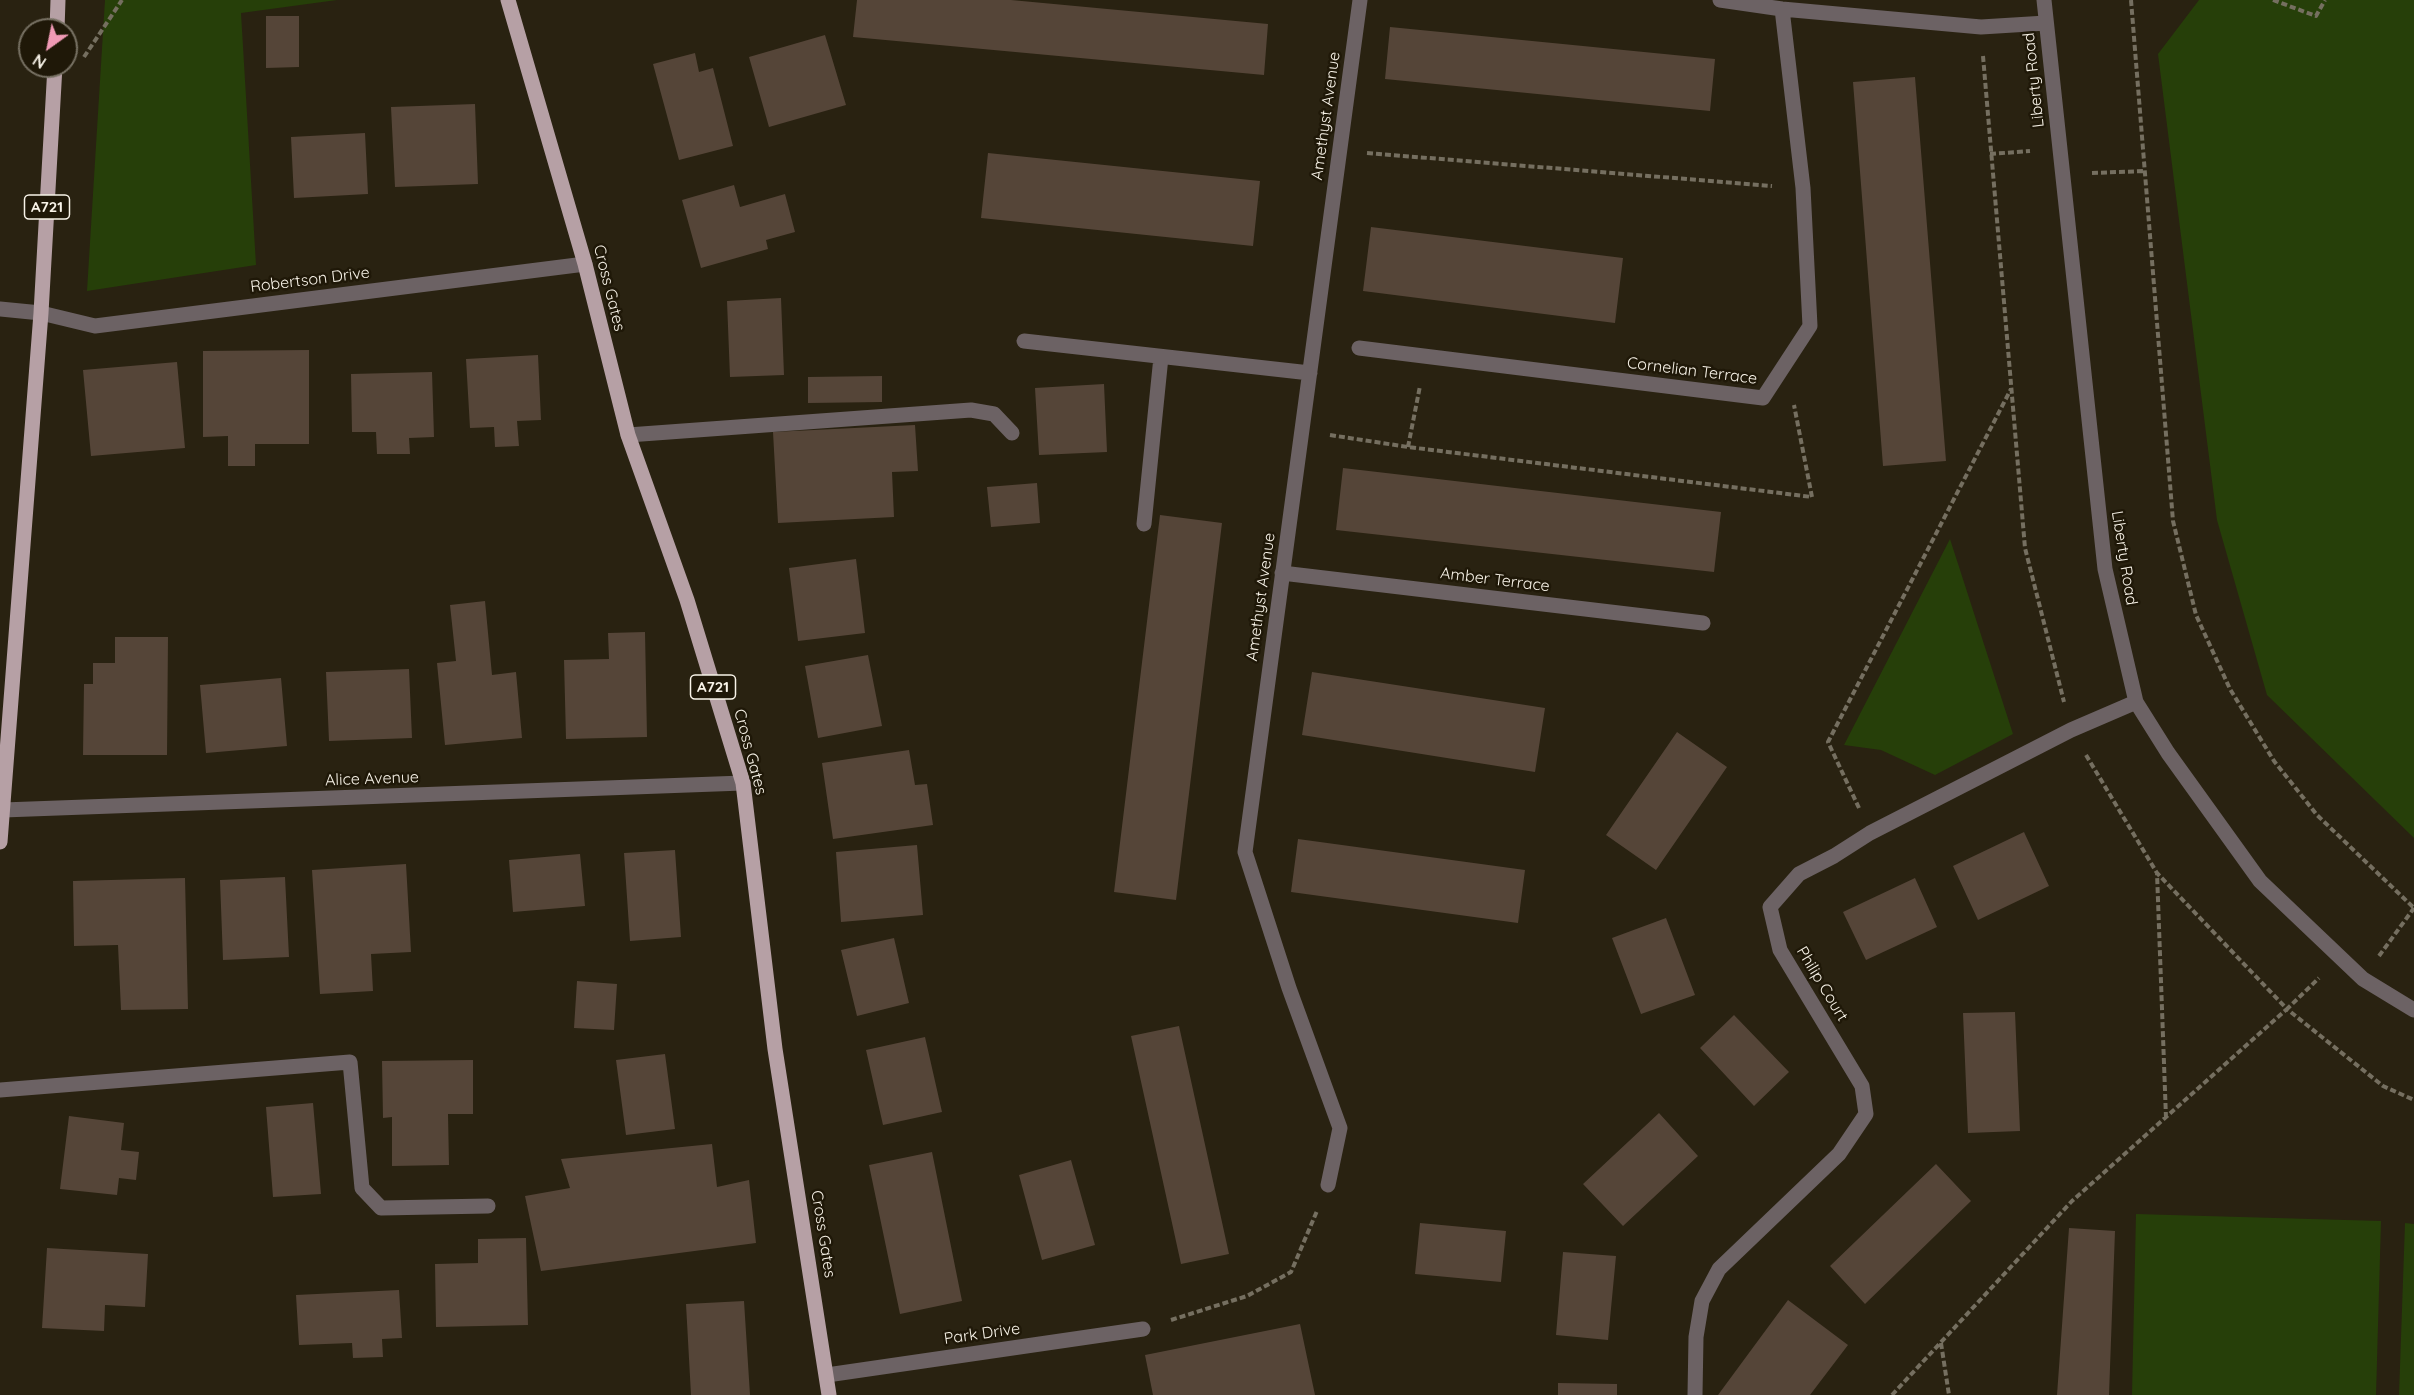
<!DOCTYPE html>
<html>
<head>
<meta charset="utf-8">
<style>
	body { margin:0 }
	#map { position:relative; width:2414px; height:1395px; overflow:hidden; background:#292211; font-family:Quicksand,sans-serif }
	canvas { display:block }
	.north { position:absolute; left:18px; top:18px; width:60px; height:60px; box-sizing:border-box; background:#1f1808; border:2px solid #767062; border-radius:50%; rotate:213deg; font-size:16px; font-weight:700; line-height:24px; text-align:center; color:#f8f3e8 }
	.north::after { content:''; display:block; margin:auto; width:21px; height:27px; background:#f09ab5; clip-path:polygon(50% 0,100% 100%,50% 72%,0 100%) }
</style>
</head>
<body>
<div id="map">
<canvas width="2414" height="1395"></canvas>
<div class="north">N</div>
</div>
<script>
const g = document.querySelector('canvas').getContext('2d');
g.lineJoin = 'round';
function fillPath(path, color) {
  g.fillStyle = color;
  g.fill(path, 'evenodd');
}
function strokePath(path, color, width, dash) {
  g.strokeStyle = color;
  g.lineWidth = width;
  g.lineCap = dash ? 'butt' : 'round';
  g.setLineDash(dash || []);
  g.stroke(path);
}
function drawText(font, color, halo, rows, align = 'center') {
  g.font = font + ' Quicksand,sans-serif';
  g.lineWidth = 5;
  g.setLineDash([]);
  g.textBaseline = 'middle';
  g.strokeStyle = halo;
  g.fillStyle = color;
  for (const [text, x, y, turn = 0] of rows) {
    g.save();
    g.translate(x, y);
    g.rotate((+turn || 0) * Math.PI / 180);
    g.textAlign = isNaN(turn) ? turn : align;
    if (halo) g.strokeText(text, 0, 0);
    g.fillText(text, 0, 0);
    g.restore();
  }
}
const green = new Path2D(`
	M105 0H337L241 13 256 265 87 291Z
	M2199 0H2414V838L2267 695 2217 520 2158 54Z
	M1950 539 2013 734 1935 775 1881 750 1844 745Z
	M2136 1214 2381 1221 2376 1395H2132Z
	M2405 1223 2414 1224V1395H2399Z`);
const building = new Path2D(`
	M857 0H1011L1268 24 1264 75 853 37Z
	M266 16H299V67L266 68Z
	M1390 27 1715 59 1710 111 1385 79Z
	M825 35 846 105 769 127 749 57Z
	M695 53 699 72 713 68 733 146 679 160 653 64Z
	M1915 77 1946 461 1883 466 1853 82Z
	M475 104 478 184 395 187 391 107Z
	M365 133 368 194 294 198 291 137Z
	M988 153 1260 181 1253 246 981 218Z
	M734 185 740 207 785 194 795 232 766 240 768 249 701 268 682 200Z
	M1371 227 1623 258 1615 323 1363 291Z
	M781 298 784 375 730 377 727 301Z
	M309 350V444H255V466H228V436L203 437V351Z
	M538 355 541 420 517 421 519 446 495 447 494 427 470 428 466 359Z
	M177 362 185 448 91 456 83 370Z
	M432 372 434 437 409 438 410 454H377L376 432H352L351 374Z
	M882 376V402L808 403V377Z
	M1104 384 1107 452 1039 455 1035 388Z
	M915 425 918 471 892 472 894 517 778 523 773 432Z
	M1343 468 1721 512 1714 572 1336 530Z
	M1037 483 1040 523 991 527 987 487Z
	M1160 515 1222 523 1176 900 1114 892Z
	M856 559 865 633 798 641 789 568Z
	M485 601 492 675 516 672 522 738 445 745 437 663 456 661 450 605Z
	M645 632 647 737 566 739 564 660 609 659 608 633Z
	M115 637H168L167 755H83L84 684H93V663H115Z
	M868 655 882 726 818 738 805 666Z
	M409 669 412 738 329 741 326 672Z
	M1312 672 1545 708 1535 772 1302 735Z
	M281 678 287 746 206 753 200 685Z
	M1677 732 1727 767 1656 870 1606 835Z
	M909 750 915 785 927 784 933 825 833 839 822 763Z
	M2024 832 2049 886 1978 920 1953 866Z
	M1298 839 1525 870 1518 923 1291 892Z
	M917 845 923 915 841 922 836 852Z
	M675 850 681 937 630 941 624 853Z
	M580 854 585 906 513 912 509 860Z
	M406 864 411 952 371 954 373 991 320 994 312 870Z
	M285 877 289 957 223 960 220 880Z
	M185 878 188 1009 121 1010 118 945 74 946 73 881Z
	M1915 878 1937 927 1866 960 1843 912Z
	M1666 918 1695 995 1641 1014 1612 938Z
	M894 938 909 1003 857 1016 841 950Z
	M577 981 617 984 614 1030 574 1028Z
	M2015 1012 2020 1131 1968 1133 1963 1013Z
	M1734 1015 1789 1072 1754 1106 1700 1048Z
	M1179 1026 1229 1254 1181 1264 1131 1036Z
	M925 1037 942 1112 883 1125 866 1050Z
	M665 1054 675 1129 626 1135 616 1060Z
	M473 1060V1114H448L449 1165 392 1166V1117L383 1118 382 1061Z
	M313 1103 321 1194 273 1197 266 1107Z
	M1659 1113 1698 1156 1623 1226 1583 1184Z
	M69 1116 124 1123 121 1150 139 1152 136 1180 119 1178 117 1195 60 1189Z
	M712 1144 717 1187 749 1180 756 1243 541 1271 525 1196 570 1188 561 1159Z
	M932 1152 962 1301 900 1314 869 1165Z
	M1071 1160 1095 1245 1042 1260 1019 1175Z
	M1936 1164 1971 1201 1865 1304 1830 1266Z
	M1420 1223 1506 1231 1501 1282 1415 1274Z
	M2069 1228 2115 1231 2109 1395H2057Z
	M526 1238 528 1325 436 1327 435 1264 478 1263V1239Z
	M47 1248 148 1254 145 1307 105 1305 104 1331 42 1328Z
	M1563 1252 1616 1256 1608 1340 1556 1335Z
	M399 1290 402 1338 382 1339 383 1357 353 1358 352 1343 299 1345 296 1295Z
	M1788 1300 1848 1345 1810 1395H1718Z
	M744 1301 750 1395H691L686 1304Z
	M1300 1324 1315 1395H1153L1145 1355Z
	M1558 1383 1617 1384V1395H1558Z`);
const path = new Path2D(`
	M2131 0 2173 521 2196 615 2230 689 2274 761 2317 815 2414 908
	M2273 0 2316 16 2325 0
	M1983 56 2025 548 2064 702
	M84 57 122 0
	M1367 153 1772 186
	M1990 154 2030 151
	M2092 173 2145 171
	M1330 435 1408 447 1812 497 1794 405
	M1408 447 1420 386
	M2086 755 2157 873
	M1859 808 1828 742 2011 389
	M2379 956 2414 908
	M2166 1118 2157 873 2287 1009 2319 978
	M1171 1320 1247 1296 1291 1272 1317 1211
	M1941 1343 1949 1395
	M1892 1395 2072 1201 2287 1009 2383 1086 2414 1100`);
const minor = new Path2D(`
	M1720 0 1782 9 1981 27 2046 23
	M2044 0 2105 569 2136 702 2168 753 2260 881 2363 979 2414 1010
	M0 309 41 313 95 326 585 264
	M1024 341 1310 373
	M1359 348 1763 398 1810 326 1803 188 1782 9
	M628 435 971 410 994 414 1012 433
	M1144 524 1161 357
	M1282 573 1703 623
	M3 810 743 783
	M0 1090 350 1062 362 1188 381 1208 488 1206
	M1328 1185 1340 1128 1289 988 1245 852 1360 0
	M827 1375 1143 1329
	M1695 1395 1696 1337 1702 1301 1719 1269 1839 1154 1866 1114 1862 1086 1780 950 1770 907 1799 874 1834 856 1870 833 2071 730 2136 702`);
const major = new Path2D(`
	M508 0 585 264 628 435 687 600 743 783 775 1049 829 1395
	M57 30 58 0
	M0 842 41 313 55 66`);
const shields = [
	[47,207,45],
	[713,687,45]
];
const shieldNames = [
	["A721",47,207],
	["A721",713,687]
];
const streetNames = [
	["Liberty Road",2034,80,-96],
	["Amethyst Avenue",1326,116,-82],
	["Robertson Drive",310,280,-7],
	["Cross Gates",609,288,76],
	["Cornelian Terrace",1692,371,7],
	["Liberty Road",2124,558,81],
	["Amber Terrace",1495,580,7],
	["Amethyst Avenue",1261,597,-82],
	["Cross Gates",750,752,75],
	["Alice Avenue",372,779,-2],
	["Philip Court",1822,984,59],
	["Cross Gates",823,1234,81],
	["Park Drive",982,1334,-8]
];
fillPath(green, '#263f09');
fillPath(building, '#554538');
strokePath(path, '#756f60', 4, [6, 3]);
strokePath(minor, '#6c6264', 15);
strokePath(major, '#b6a0a5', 15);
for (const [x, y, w] of shields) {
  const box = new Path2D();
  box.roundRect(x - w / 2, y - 12, w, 24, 4.5);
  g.fillStyle = '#1f1808';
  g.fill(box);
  strokePath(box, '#f8f3e8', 1.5);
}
drawText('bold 15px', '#f8f3e8', null, shieldNames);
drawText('16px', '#f8f3e8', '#1f1808', streetNames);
</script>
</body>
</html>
